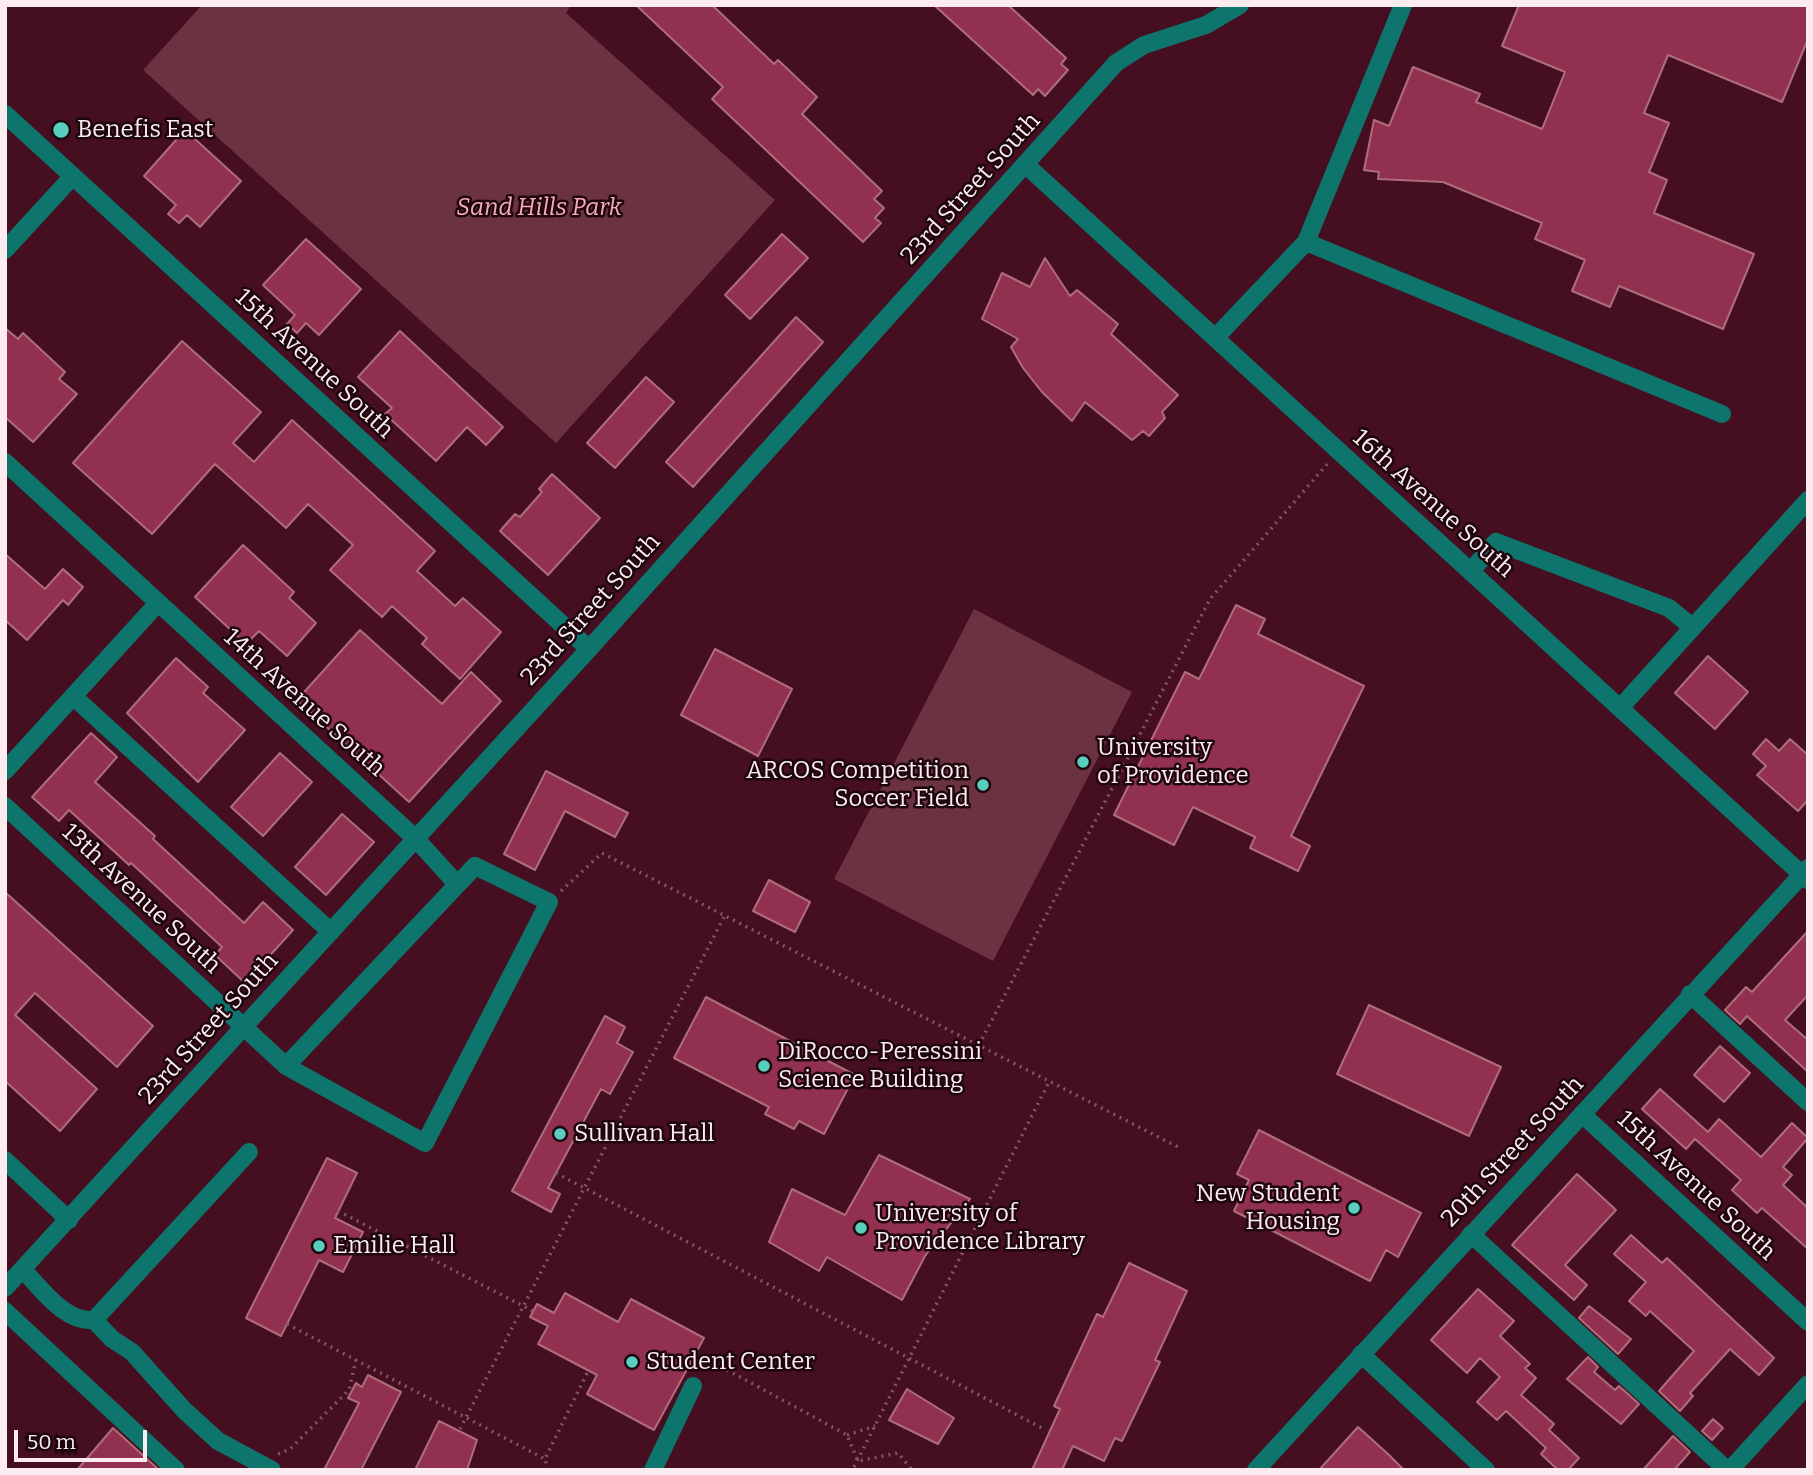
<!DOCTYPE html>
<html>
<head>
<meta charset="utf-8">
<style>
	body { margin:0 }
	#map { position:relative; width:1813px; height:1475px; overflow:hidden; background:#450e21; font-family:Bitter,serif }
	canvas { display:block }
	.frame { position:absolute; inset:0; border:7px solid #fcecef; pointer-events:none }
	.scale { position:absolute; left:14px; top:1430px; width:133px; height:32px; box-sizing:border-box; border:4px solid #fcecef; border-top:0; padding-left:9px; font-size:21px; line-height:24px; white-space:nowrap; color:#fcecef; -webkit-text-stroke:5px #1e060d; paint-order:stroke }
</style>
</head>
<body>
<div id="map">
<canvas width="1813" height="1475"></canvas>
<div class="frame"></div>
<div class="scale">50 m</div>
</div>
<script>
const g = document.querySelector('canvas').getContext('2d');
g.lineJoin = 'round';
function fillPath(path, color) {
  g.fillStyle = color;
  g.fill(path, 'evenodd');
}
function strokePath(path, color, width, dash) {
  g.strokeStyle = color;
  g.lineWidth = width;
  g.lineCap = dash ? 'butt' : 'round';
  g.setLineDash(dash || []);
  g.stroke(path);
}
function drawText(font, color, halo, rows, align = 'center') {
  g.font = font + ' Bitter,serif';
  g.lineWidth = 5;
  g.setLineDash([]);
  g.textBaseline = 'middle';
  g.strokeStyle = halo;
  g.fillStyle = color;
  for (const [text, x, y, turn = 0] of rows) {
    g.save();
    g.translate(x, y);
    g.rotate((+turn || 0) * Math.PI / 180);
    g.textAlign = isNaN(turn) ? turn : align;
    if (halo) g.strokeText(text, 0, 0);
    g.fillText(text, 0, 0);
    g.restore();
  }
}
const green = new Path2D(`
	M202 5H571L566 13 775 200 556 443 143 70Z
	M974 609 1132 692 993 961 834 879Z`);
const building = new Path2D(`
	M636 5H712L774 64 778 60 817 97 802 114 882 191 874 199 884 208 875 218 881 223 863 242 712 99 723 87Z
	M934 5H1008L1066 58 1061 64 1068 70 1045 96 1038 89 1033 95Z
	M1519 5H1808V39L1782 102 1668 55 1644 113 1669 123 1649 172 1667 180 1654 213 1754 254 1723 329 1619 286 1610 307 1572 291 1585 260 1535 239 1542 223 1443 182 1378 179 1379 172 1364 170 1374 120 1389 126 1413 67 1480 94 1476 102 1542 129 1565 72 1502 46Z
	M185 130 241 181 200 227 187 215 179 223 168 214 176 205 144 176Z
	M782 234 808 258 750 319 725 295Z
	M306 239 361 289 319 335 306 323 297 333 287 324 295 315 263 285Z
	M1045 258 1070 296 1077 290 1118 324 1111 334 1178 395 1162 412 1165 418 1149 436 1143 431 1132 440 1085 402 1072 421 1042 392 1023 368 1011 347 1018 339 982 319 1002 273 1030 287Z
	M796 317 823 342 693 487 666 462Z
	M5 328 18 339 23 333 65 372 59 379 77 394 33 442 5 417Z
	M400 331 503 427 486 445 467 427 436 461 385 414 392 408 358 377Z
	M182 341 261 412 233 443 254 462 292 420 435 551 417 571 455 606 463 598 501 632 460 679 422 644 427 638 392 606 382 617 330 570 353 545 308 504 286 528 215 464 152 534 73 463Z
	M646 377 674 402 615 468 587 443Z
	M552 474 600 518 548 575 500 531 515 514 520 517 542 492 539 489Z
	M243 545 294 592 289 598 316 623 287 656 259 631 246 644 195 597Z
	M5 554 45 589 63 569 83 587 68 605 63 600 27 640 5 620Z
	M1236 605 1265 619 1258 634 1364 686 1291 836 1310 846 1298 871 1250 848 1255 837 1193 807 1174 845 1114 815 1185 672 1199 679Z
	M360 630 442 704 471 672 501 701 409 802 297 700Z
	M715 649 792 689 758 756 681 715Z
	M1708 656 1748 692 1715 729 1675 693Z
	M176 658 208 687 203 693 245 730 198 782 127 713Z
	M91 733 117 757 95 782 155 836 153 839 244 923 263 902 293 930 245 983 215 955 222 947 131 863 129 865 69 810 59 821 32 797Z
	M1766 739 1779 751 1790 739 1808 755V800L1798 811 1757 775 1766 766 1753 754Z
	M280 753 312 782 263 836 231 807Z
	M546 771 628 813 615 837 565 811 535 870 504 854Z
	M342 814 374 842 326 895 295 867Z
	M769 880 810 902 795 932 753 911Z
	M5 892 153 1026 117 1067 35 993 15 1015 97 1089 60 1131 5 1081Z
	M1808 931V995L1785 1020 1808 1040V1072L1747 1016 1740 1024 1725 1010 1746 987 1752 992Z
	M706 997 855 1075 824 1134 799 1121 794 1129 765 1114 769 1107 674 1058Z
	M1369 1005 1501 1067 1469 1136 1337 1074Z
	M605 1016 625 1027 617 1043 633 1052 610 1094 601 1089 548 1188 560 1194 551 1212 512 1191Z
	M1720 1046 1750 1073 1724 1102 1694 1075Z
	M1660 1089 1708 1132 1719 1119 1761 1157 1792 1123 1808 1138 1783 1167 1792 1175 1783 1185 1808 1208V1249L1762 1208 1757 1213 1732 1190 1741 1180 1695 1139 1686 1149 1642 1109Z
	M1259 1130 1421 1213 1398 1257 1386 1250 1370 1281 1234 1211 1249 1180 1237 1174Z
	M879 1155 970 1199 925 1256 902 1300 827 1257 819 1271 769 1242 792 1189 845 1215Z
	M327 1158 357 1173 335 1218 363 1232 343 1272 319 1260 281 1336 246 1318Z
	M1577 1174 1616 1210 1565 1265 1587 1285 1574 1300 1512 1245Z
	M1631 1235 1662 1263 1667 1258 1774 1358 1759 1375 1730 1349 1690 1393 1693 1396 1680 1411 1659 1391 1694 1351 1650 1311 1646 1316 1629 1301 1646 1282 1614 1254Z
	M1129 1263 1187 1291 1155 1360 1160 1362 1122 1441 1115 1438 1104 1461 1073 1446 1062 1470H1032L1060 1409 1054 1406 1097 1314 1103 1317Z
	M1478 1289 1514 1321 1500 1336 1530 1364 1525 1368 1536 1378 1521 1395 1554 1424 1549 1430 1579 1458 1568 1470H1558L1541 1454 1546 1448 1506 1411 1497 1420 1477 1402 1500 1377 1480 1358 1467 1373 1431 1340Z
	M565 1293 618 1322 631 1299 704 1338 654 1430 587 1394 597 1375 538 1344 548 1326 530 1317 537 1304 554 1313Z
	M1589 1306 1631 1339 1618 1354 1579 1318Z
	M1588 1357 1598 1367 1594 1372 1615 1390 1619 1386 1639 1404 1621 1424 1567 1379Z
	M368 1375 401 1392 361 1470H324L359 1403 348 1398 356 1383 362 1387Z
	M907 1389 954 1418 938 1444 889 1420Z
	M1713 1419 1723 1428 1712 1440 1702 1431Z
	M439 1421 477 1440 467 1470H415Z
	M1358 1427 1388 1454 1404 1470H1319Z
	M113 1428 146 1458 159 1470H77Z
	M1673 1436 1690 1452 1674 1470H1643Z`);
const path = new Path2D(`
	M561 891 602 853 1180 1148
	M979 1045 1210 599 1329 462
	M556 1173 1042 1428
	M338 1211 533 1311
	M287 1324 545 1459
	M696 1353 847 1435 858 1461 898 1453 912 1470
	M460 1429 725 915
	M847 1435 875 1426
	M278 1454 290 1449 349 1390 356 1360
	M854 1467 1049 1082
	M548 1470 545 1459 588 1371`);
const minor = new Path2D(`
	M5 114 589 649
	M1026 165 1808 880
	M1306 242 1722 414
	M5 250 73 176
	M1215 338 1306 242 1403 5
	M5 462 416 839 456 883
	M1471 571 1496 542 1669 608 1692 627
	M74 697 331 932
	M1620 708 1808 500
	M5 771 158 603
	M5 806 286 1066 425 1143 549 902 475 866 286 1066
	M1690 994 1808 1102
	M1582 1114 1808 1322
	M5 1160 69 1220
	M1471 1234 1727 1470
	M23 1270C42 1289 65 1323 94 1320L249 1152
	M5 1288 589 649 1116 63 1144 45 1206 25 1240 5
	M5 1311 176 1470
	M94 1320 112 1339 132 1352 184 1410 218 1441 272 1470
	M1361 1354 1486 1470
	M653 1470 693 1386
	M1256 1470 1808 868
	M1730 1470 1808 1384`);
const markers = [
	[61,130,9,"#58cebf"],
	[1083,762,7,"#58cebf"],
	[983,785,7,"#58cebf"],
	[764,1066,7,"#58cebf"],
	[560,1134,7,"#58cebf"],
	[1354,1208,7,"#58cebf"],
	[861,1228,7,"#58cebf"],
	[319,1246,7,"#58cebf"],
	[632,1362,7,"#58cebf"]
];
const poiNames = [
	["Benefis East",77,130],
	["University",1097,748],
	["of Providence",1097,776],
	["ARCOS Competition",969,771,"right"],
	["Soccer Field",969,799,"right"],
	["DiRocco-Peressini",778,1052],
	["Science Building",778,1080],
	["Sullivan Hall",574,1134],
	["New Student",1340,1194,"right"],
	["Housing",1340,1222,"right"],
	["University of",875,1214],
	["Providence Library",875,1242],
	["Emilie Hall",333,1246],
	["Student Center",646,1362]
];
const streetNames = [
	["23rd Street South",971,189,-48],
	["15th Avenue South",314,364,43],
	["16th Avenue South",1433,504,42],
	["23rd Street South",591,610,-48],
	["14th Avenue South",304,703,42],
	["13th Avenue South",141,899,43],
	["23rd Street South",209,1029,-48],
	["20th Street South",1513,1152,-47],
	["15th Avenue South",1696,1186,43]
];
const parkNames = [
	["Sand Hills Park",539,208]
];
fillPath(green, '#6b3242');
fillPath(building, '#91304f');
strokePath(building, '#ae6d7c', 2);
strokePath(path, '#815765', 3.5, [2, 5]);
strokePath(minor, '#0d756b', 18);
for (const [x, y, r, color] of markers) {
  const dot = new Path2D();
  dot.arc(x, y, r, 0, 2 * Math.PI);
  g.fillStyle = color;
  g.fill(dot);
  strokePath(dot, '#1e060d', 2.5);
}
drawText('24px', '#fcecef', '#1e060d', poiNames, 'left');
drawText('24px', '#fcecef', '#1e060d', streetNames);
drawText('italic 24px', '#fbaabd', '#1e060d', parkNames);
</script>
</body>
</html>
